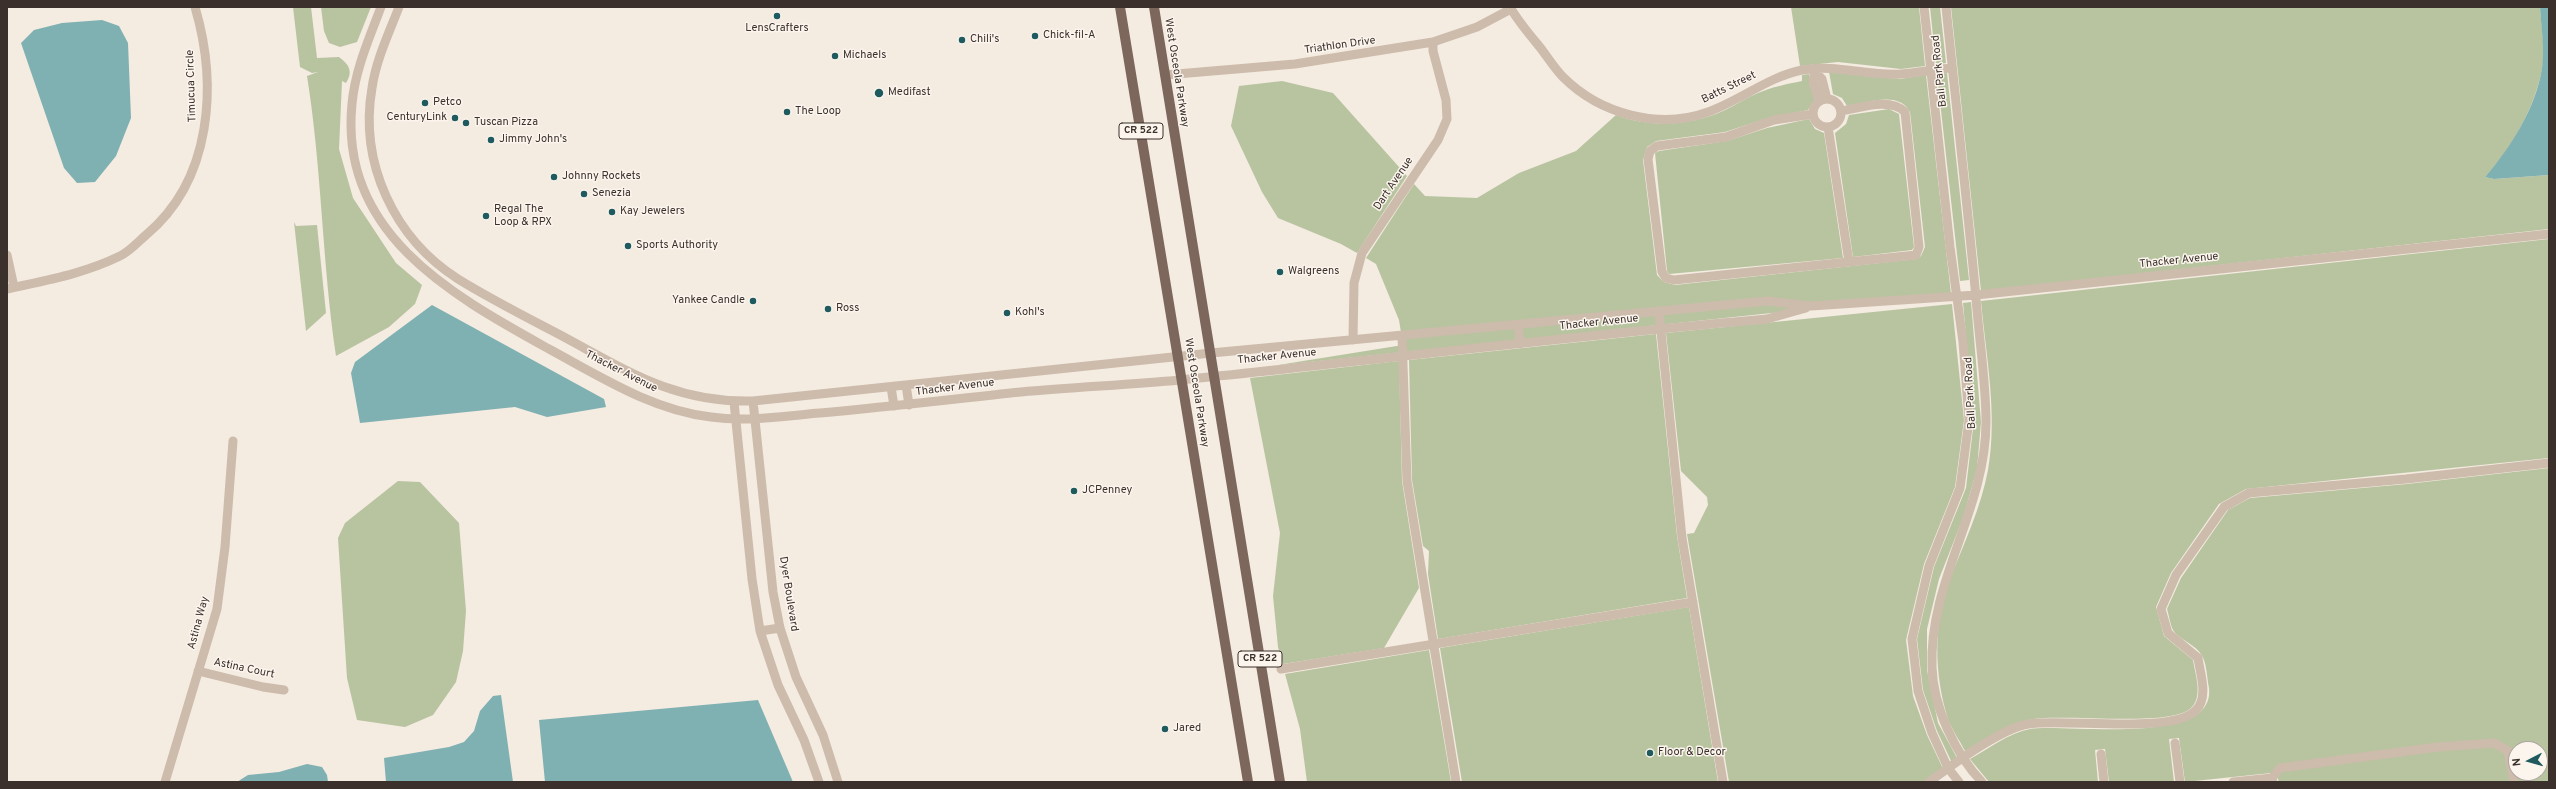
<!DOCTYPE html>
<html>
<head>
<meta charset="utf-8">
<style>
	body { margin:0 }
	#map { position:relative; width:2556px; height:789px; overflow:hidden; background:#f4ebe1; font-family:Overpass,sans-serif }
	canvas { display:block }
	.frame { position:absolute; inset:0; border:8px solid #3b302b; pointer-events:none }
	.north { position:absolute; left:2508px; top:741px; width:40px; height:40px; box-sizing:border-box; background:#fbf5ee; border:1px solid #aea6a0; border-radius:50%; rotate:264deg; font-size:11px; font-weight:700; line-height:16px; text-align:center; color:#3b302b }
	.north::after { content:''; display:block; margin:auto; width:14px; height:18px; background:#1f5a5e; clip-path:polygon(50% 0,100% 100%,50% 72%,0 100%) }
</style>
</head>
<body>
<div id="map">
<canvas width="2556" height="789"></canvas>
<div class="frame"></div>
<div class="north">N</div>
</div>
<script>
const g = document.querySelector('canvas').getContext('2d');
g.lineJoin = 'round';
function fillPath(path, color) {
  g.fillStyle = color;
  g.fill(path, 'evenodd');
}
function strokePath(path, color, width, dash) {
  g.strokeStyle = color;
  g.lineWidth = width;
  g.lineCap = dash ? 'butt' : 'round';
  g.setLineDash(dash || []);
  g.stroke(path);
}
function drawText(font, color, halo, rows, align = 'center') {
  g.font = font + ' Overpass,sans-serif';
  g.lineWidth = 3;
  g.setLineDash([]);
  g.textBaseline = 'middle';
  g.strokeStyle = halo;
  g.fillStyle = color;
  for (const [text, x, y, turn = 0] of rows) {
    g.save();
    g.translate(x, y);
    g.rotate((+turn || 0) * Math.PI / 180);
    g.textAlign = isNaN(turn) ? turn : align;
    if (halo) g.strokeText(text, 0, 0);
    g.fillText(text, 0, 0);
    g.restore();
  }
}
const green = new Path2D(`
	M293 7H311L317 58 339 57C350 65 353 72 346 83L342 81 339 149 353 198 396 263 422 285 415 304 389 327 336 356C322 263 322 169 307 76L318 72 312 73 300 67Z
	M321 7H371L357 42 340 47 329 43 324 31Z
	M1791 7H1919L1925 66 1901 69 1838 62 1800 66Z
	M1930 7H1940L1946 63 1936 65Z
	M1951 7H2540C2541 25 2546 52 2542 69 2534 110 2512 146 2485 177L2494 179 2549 175V229L1981 291Z
	M1829 72 1900 79 1926 75 1951 294 1272 366 1403 345 1399 320 1376 264 1366 258 1414 184 1425 196 1477 198 1519 173 1576 151 1616 115C1651 128 1691 126 1725 110 1736 105 1746 98 1758 93 1772 87 1787 84 1802 81V75L1809 74V83L1815 99 1808 110 1765 119 1725 132 1656 141 1647 147 1643 160 1657 275 1664 282 1675 285 1917 259 1921 256 1925 247 1910 112C1899 90 1866 103 1847 106L1842 98 1833 94Z
	M1947 73 1969 280 1960 281 1937 74Z
	M1282 81 1333 93 1407 176 1357 253 1341 244 1278 218 1262 192 1231 126 1239 86Z
	M1889 109 1899 114 1914 247 1912 250 1853 257 1835 133 1846 124 1849 115Z
	M1809 119 1815 129 1824 133 1843 258 1669 274 1667 271 1655 153 1659 151 1727 141 1767 128Z
	M294 222 296 226 317 225 326 313 306 331Z
	M2549 239V458L2246 489 2219 504 2171 573 2156 607 2164 636 2193 660C2195 674 2203 695 2192 707 2173 729 2059 712 2028 720 2011 723 1982 743 1965 751 1960 741 1952 730 1948 719 1934 674 1933 624 1950 579 1964 543 1981 508 1988 470 1998 415 1986 356 1981 301Z
	M1971 302 1981 422 1977 469 1963 518 1939 579 1927 629V670L1938 723 1957 758 1953 765 1937 731 1923 690 1917 639 1934 567 1966 488 1974 420 1963 303Z
	M1952 304 1964 420 1955 487 1924 564 1906 640 1913 696 1927 735 1946 775 1931 782H1729L1687 534 1694 533 1708 505 1707 497 1681 471 1666 333Z
	M1656 334 1677 536 1687 598 1438 639 1428 574 1429 551 1423 546 1412 480 1409 360Z
	M1399 361 1402 481 1419 588 1384 648 1283 664 1278 647 1273 596 1280 533 1250 378Z
	M2549 468V782H2279L2277 776 2271 773 2185 782 2179 738 2169 739 2174 782H2109L2105 749 2095 750 2098 782H1989L1970 759C1988 749 2009 733 2030 729 2064 723 2216 748 2209 688 2207 679 2207 664 2202 656 2196 644 2179 640 2173 630 2170 624 2169 615 2167 609L2181 578 2228 510 2250 498 2407 484ZM2516 749H2540V773H2516Z
	M398 481 420 482 459 523 466 611 463 651 456 682 433 715 405 727 357 720 347 678 338 538 345 523Z
	M1689 607 1718 782H1462L1440 648Z
	M1429 650 1451 782H1307L1300 729 1285 674Z`);
const water = new Path2D(`
	M2540 7H2549V175L2494 179 2485 177C2510 148 2536 108 2542 68 2545 49 2541 26 2540 7Z
	M102 20 119 26 128 43 131 118 116 156 95 182 77 183 64 168 21 43 34 30 62 23Z
	M432 305 604 399 606 407 547 417 515 407 360 423 351 373 355 362Z
	M501 695 513 782H386L384 758 449 747 464 742 474 731 480 711 493 696Z
	M758 700 793 782H545L539 720Z
	M307 764 322 767 327 775 328 782H237L248 775 279 772Z`);
const minor = new Path2D(`
	M381 7C369 39 355 70 352 104 339 234 452 295 549 349 601 377 652 410 711 417 747 422 784 416 820 413 887 407 954 399 1021 392 1074 387 1127 385 1180 380 1376 360 1571 336 1767 319L1806 308
	M399 7C389 33 376 60 372 88 359 163 394 238 458 279 492 300 528 318 564 337 629 372 676 403 753 401L1211 353 1767 301 1811 306 1976 295 2549 234
	M1510 7C1518 21 1529 34 1539 46 1547 56 1554 68 1563 77 1600 114 1659 130 1708 112 1741 100 1768 77 1802 70 1836 64 1867 76 1901 74 1918 73 1935 69 1952 68
	M1924 7 1950 247 1963 342 1969 420 1960 488 1929 566 1912 639 1918 691 1932 733 1948 768 1959 782
	M1946 7C1956 104 1967 201 1976 298 1979 339 1986 381 1986 422 1986 509 1929 580 1932 667 1933 706 1955 754 1982 782
	M1815 68 1813 81 1819 101
	M1816 73 1822 79 1827 99
	M1165 75 1295 64 1433 42 1477 27 1511 9
	M1813 113a14 14 0 1 1 28 0a14 14 0 1 1-28 0Z
	M1813 114 1774 120 1726 137 1657 146 1650 151 1648 159 1662 272 1666 278 1674 280 1916 255 1919 247 1905 112C1890 97 1860 108 1841 111
	M1828 127 1849 262
	M7 255 14 287
	M7 289C47 280 83 274 120 256 129 252 138 242 146 235 212 180 218 85 195 7
	M1659 312 1682 538 1723 782
	M1518 325 1520 344
	M1402 336 1407 481 1456 782
	M1353 340 1354 283 1362 253 1438 140 1447 119 1446 100 1433 51V42
	M906 385 909 405
	M891 387 894 406
	M753 401 773 592 780 628 796 677 823 735 838 782
	M734 402 752 579 760 631 778 685 804 740 819 782
	M760 631 780 628
	M1281 669 1693 602
	M198 671 263 687 284 690
	M2175 743 2180 782
	M2101 754 2104 782
	M2272 778 2280 768 2438 747 2494 743 2508 751 2514 782
	M165 782 217 609 225 547 233 441
	M1929 782C1952 765 2000 729 2028 724 2064 718 2173 735 2196 710 2209 697 2200 673 2198 658L2168 633 2161 609 2176 575 2224 507 2249 493 2406 479 2549 463
	M2233 782 2272 778 2273 782`);
const major = new Path2D(`
	M1120 7 1248 782
	M1154 7 1280 782`);
const markers = [
	[777,16,4,"#1f5a5e"],
	[1035,36,4,"#1f5a5e"],
	[962,40,4,"#1f5a5e"],
	[835,56,4,"#1f5a5e"],
	[879,93,5,"#1f5a5e"],
	[425,103,4,"#1f5a5e"],
	[787,112,4,"#1f5a5e"],
	[455,118,4,"#1f5a5e"],
	[466,123,4,"#1f5a5e"],
	[491,140,4,"#1f5a5e"],
	[554,177,4,"#1f5a5e"],
	[584,194,4,"#1f5a5e"],
	[612,212,4,"#1f5a5e"],
	[486,216,4,"#1f5a5e"],
	[628,246,4,"#1f5a5e"],
	[1280,272,4,"#1f5a5e"],
	[753,301,4,"#1f5a5e"],
	[828,309,4,"#1f5a5e"],
	[1007,313,4,"#1f5a5e"],
	[1074,491,4,"#1f5a5e"],
	[1165,729,4,"#1f5a5e"],
	[1650,753,4,"#1f5a5e"]
];
const shields = [
	[1141,131,44],
	[1260,659,44]
];
const shieldNames = [
	["CR 522",1141,131],
	["CR 522",1260,659]
];
const poiNames = [
	["LensCrafters",777,29,"center"],
	["Chick-fil-A",1043,36],
	["Chili's",970,40],
	["Michaels",843,56],
	["Medifast",888,93],
	["Petco",433,103],
	["The Loop",795,112],
	["CenturyLink",447,118,"right"],
	["Tuscan Pizza",474,123],
	["Jimmy John's",499,140],
	["Johnny Rockets",562,177],
	["Senezia",592,194],
	["Regal The",494,210],
	["Loop & RPX",494,223],
	["Kay Jewelers",620,212],
	["Sports Authority",636,246],
	["Walgreens",1288,272],
	["Yankee Candle",745,301,"right"],
	["Ross",836,309],
	["Kohl's",1015,313],
	["JCPenney",1082,491],
	["Jared",1173,729],
	["Floor & Decor",1658,753]
];
const streetNames = [
	["Triathlon Drive",1340,46,-8],
	["Ball Park Road",1940,71,-96],
	["West Osceola Parkway",1176,73,81],
	["Timucua Circle",192,86,-92],
	["Batts Street",1729,88,-26],
	["Dart Avenue",1394,184,-56],
	["Thacker Avenue",2179,261,-6],
	["Thacker Avenue",1599,323,-6],
	["Thacker Avenue",1277,357,-6],
	["Thacker Avenue",621,372,27],
	["Thacker Avenue",955,388,-7],
	["West Osceola Parkway",1196,393,81],
	["Ball Park Road",1971,393,-93],
	["Dyer Boulevard",788,594,81],
	["Astina Way",199,623,-75],
	["Astina Court",244,669,12]
];
fillPath(green, '#b8c4a0');
fillPath(water, '#7fb0b2');
strokePath(minor, '#cdbbac', 9);
strokePath(major, '#7d675c', 10);
for (const [x, y, r, color] of markers) {
  const dot = new Path2D();
  dot.arc(x, y, r, 0, 2 * Math.PI);
  g.fillStyle = color;
  g.fill(dot);
  strokePath(dot, '#fbf5ee', 1.5);
}
for (const [x, y, w] of shields) {
  const box = new Path2D();
  box.roundRect(x - w / 2, y - 8, w, 16, 3);
  g.fillStyle = '#fbf5ee';
  g.fill(box);
  strokePath(box, '#3b302b', 1);
}
drawText('bold 10px', '#3b302b', null, shieldNames);
drawText('11px', '#3b302b', '#fbf5ee', poiNames, 'left');
drawText('11px', '#3b302b', '#fbf5ee', streetNames);
</script>
</body>
</html>
